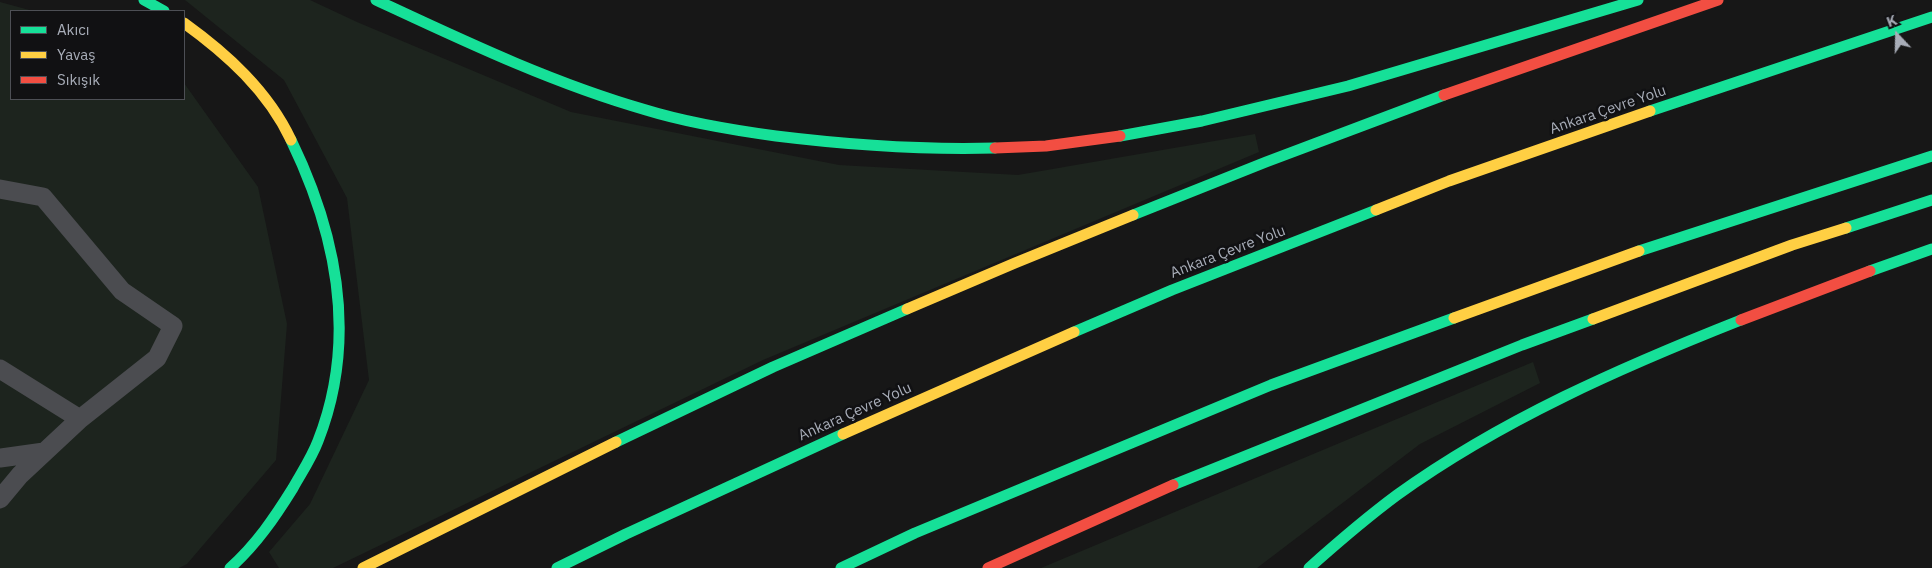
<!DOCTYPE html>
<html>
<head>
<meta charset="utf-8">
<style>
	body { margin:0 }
	#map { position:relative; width:1932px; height:568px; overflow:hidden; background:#171717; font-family:"IBM Plex Sans",sans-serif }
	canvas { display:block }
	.legend { position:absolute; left:10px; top:10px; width:175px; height:90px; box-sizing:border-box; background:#111113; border:1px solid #4d4f55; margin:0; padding:6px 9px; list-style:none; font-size:15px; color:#a8adb8 }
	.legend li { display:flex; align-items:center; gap:10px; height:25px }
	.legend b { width:25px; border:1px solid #4d4f55 }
	.north { position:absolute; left:1872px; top:10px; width:50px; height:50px; -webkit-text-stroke:4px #111113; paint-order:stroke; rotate:339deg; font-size:14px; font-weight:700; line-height:20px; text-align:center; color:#a8adb8 }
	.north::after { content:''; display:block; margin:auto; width:18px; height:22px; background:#a8adb8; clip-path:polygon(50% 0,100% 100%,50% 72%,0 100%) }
</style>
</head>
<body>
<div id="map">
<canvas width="1932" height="568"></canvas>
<ul class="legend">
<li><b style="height:6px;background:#16e098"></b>Akıcı</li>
<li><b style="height:6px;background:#ffcf43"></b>Yavaş</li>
<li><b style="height:6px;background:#f24e42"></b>Sıkışık</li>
</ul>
<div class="north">K</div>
</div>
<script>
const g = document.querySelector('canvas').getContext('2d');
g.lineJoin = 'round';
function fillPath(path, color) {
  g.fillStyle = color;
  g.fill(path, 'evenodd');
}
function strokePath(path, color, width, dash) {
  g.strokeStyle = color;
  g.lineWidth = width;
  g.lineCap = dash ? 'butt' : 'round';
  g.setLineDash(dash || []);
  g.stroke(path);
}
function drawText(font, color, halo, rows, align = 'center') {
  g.font = font + ' "IBM Plex Sans",sans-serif';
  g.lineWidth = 5;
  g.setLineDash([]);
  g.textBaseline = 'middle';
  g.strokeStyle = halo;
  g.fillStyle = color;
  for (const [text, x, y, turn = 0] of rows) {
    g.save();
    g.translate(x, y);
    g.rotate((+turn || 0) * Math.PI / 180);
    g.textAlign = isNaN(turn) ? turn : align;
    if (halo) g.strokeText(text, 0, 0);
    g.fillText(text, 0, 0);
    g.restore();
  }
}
const green = new Path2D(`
	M185 0H310L357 22 571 112 839 165 1018 175 1255 134 1259 152 763 360 333 568H279L269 552 310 504 369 380 347 198 284 80Z
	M0 2 33 11H11V99H184V83L258 187 287 324 276 460 187 564 179 568H0Z
	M1533 362 1540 383 1420 444 1257 568H1041Z`);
const lane = new Path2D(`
	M0 189 43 197 122 291 173 326 157 358 80 419 20 475 0 499
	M0 369 80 419
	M0 458 44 452`);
const fast = new Path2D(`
	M144 0 164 11
	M376 0C464 41 552 83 646 110 688 123 732 130 776 136 849 145 921 150 995 148
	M1650 111 1932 17
	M1120 136 1202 121 1348 86 1638 0
	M1133 215 1266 162 1444 95
	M1846 228 1932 200
	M1639 251 1932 156
	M1870 271 1932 249
	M1074 332 1172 290 1376 210
	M616 442 773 367 907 309
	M1173 485 1522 345 1593 319
	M230 568C256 545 275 517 293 488 302 472 312 457 318 441 358 339 337 235 291 140
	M557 568 626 534 843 434
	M841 568 915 533 1271 385 1454 318
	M1309 568C1337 543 1366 518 1397 495 1501 420 1622 367 1741 320`);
const slow = new Path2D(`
	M184 23C227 54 268 91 291 140
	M1376 210 1449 181 1650 111
	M907 309 1015 263 1133 215
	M1454 318 1639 251
	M1593 319 1792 245 1846 228
	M843 434 1074 332
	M363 568 616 442`);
const jam = new Path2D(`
	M1444 95 1718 0
	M995 148 1046 146 1120 136
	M1741 320 1870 271
	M988 568 1173 485`);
const streetNames = [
	["Ankara Çevre Yolu",1608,110,-19],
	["Ankara Çevre Yolu",1228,252,-21],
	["Ankara Çevre Yolu",855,412,-24]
];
fillPath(green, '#1d241e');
strokePath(lane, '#4b4c50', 19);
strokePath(fast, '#16e098', 11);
strokePath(slow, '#ffcf43', 11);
strokePath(jam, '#f24e42', 11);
drawText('15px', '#a8adb8', '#111113', streetNames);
</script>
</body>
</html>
